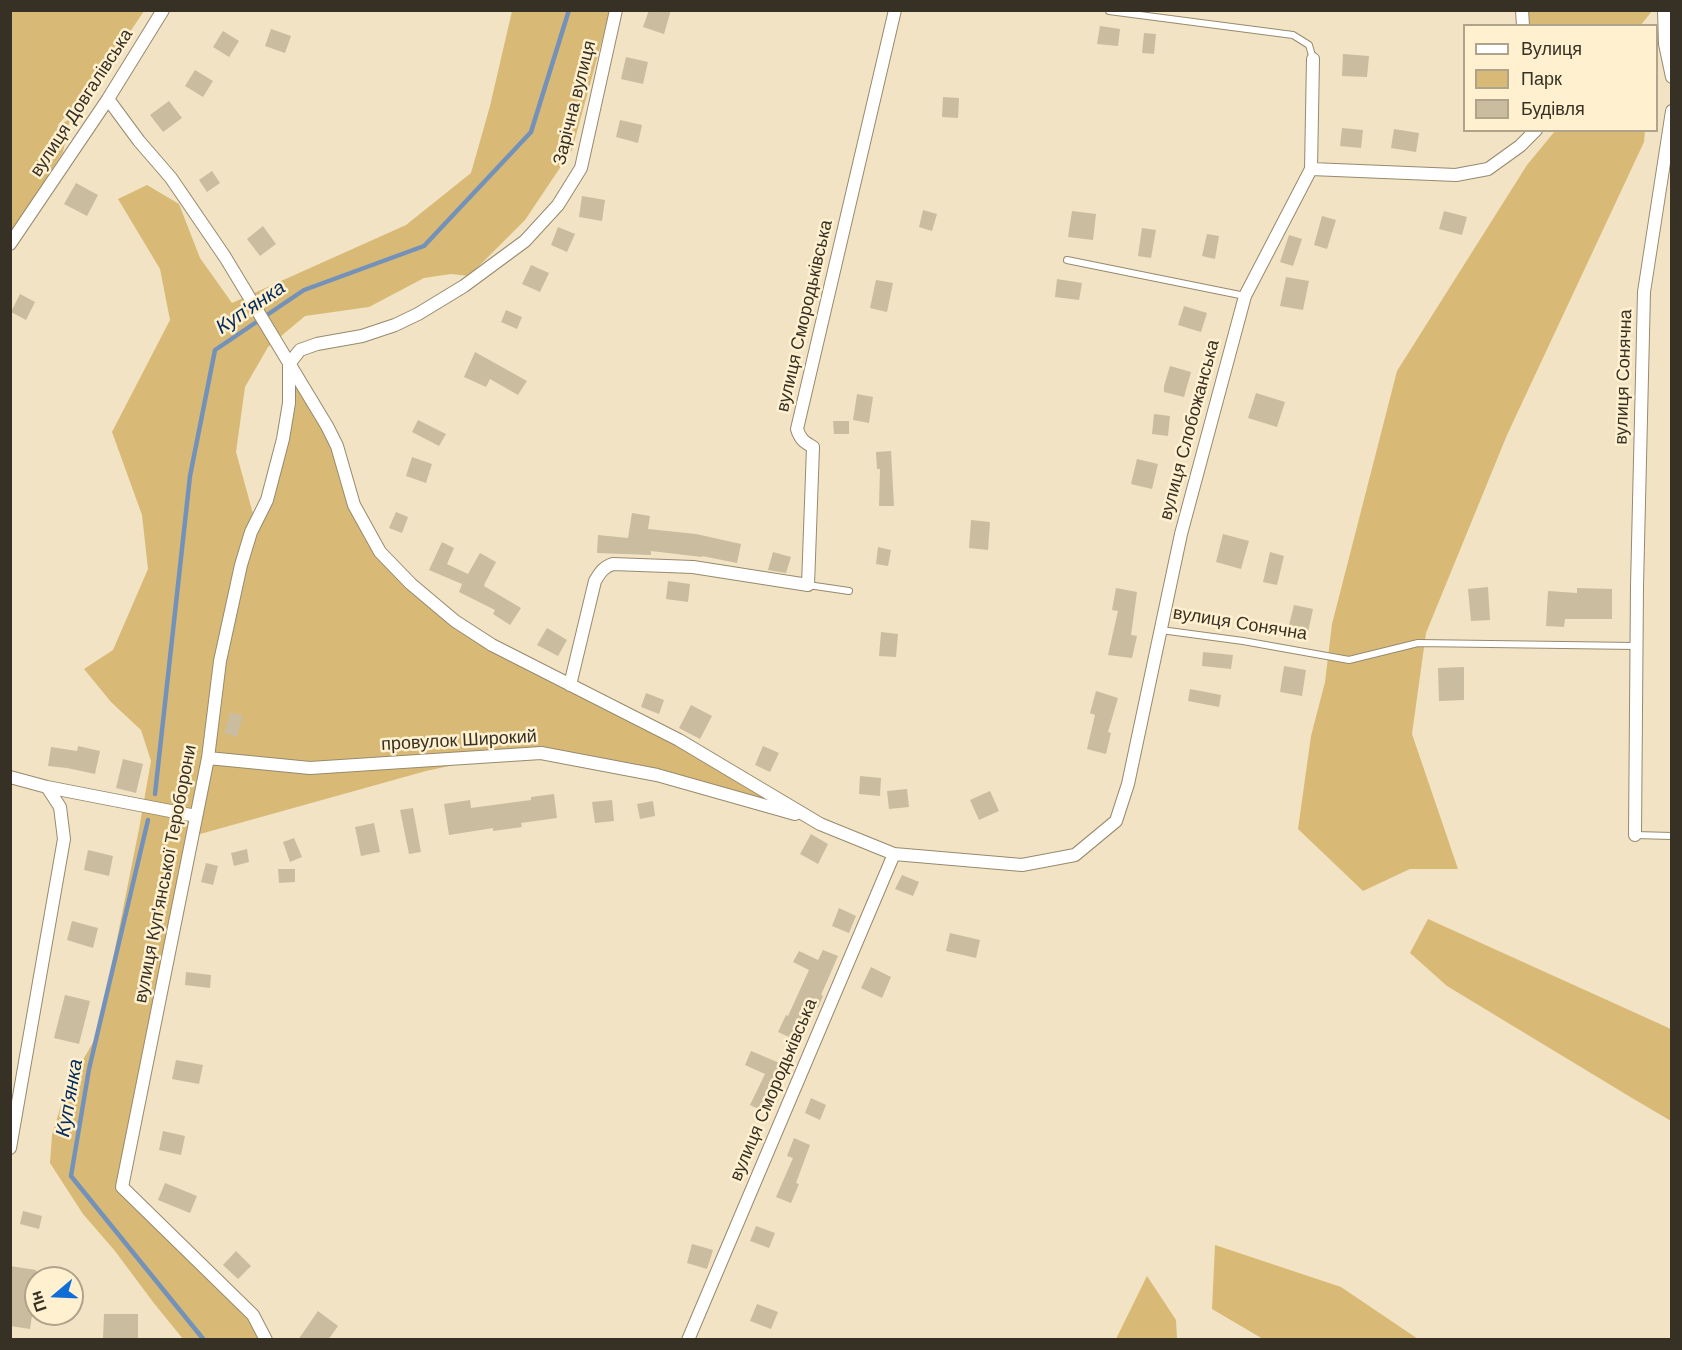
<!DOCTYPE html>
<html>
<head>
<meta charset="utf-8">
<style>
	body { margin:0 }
	#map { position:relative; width:1682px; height:1350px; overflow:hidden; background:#f1e3c3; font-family:Arial,sans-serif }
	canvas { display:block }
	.frame { position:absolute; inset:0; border:12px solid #363124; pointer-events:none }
	.legend { position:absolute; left:1463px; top:24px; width:195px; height:108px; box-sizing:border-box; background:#fff0d0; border:2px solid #afa48b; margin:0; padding:8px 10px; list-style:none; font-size:18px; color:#363124 }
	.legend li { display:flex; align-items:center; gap:12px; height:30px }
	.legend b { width:30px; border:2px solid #afa48b }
	.north { position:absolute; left:24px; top:1266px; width:60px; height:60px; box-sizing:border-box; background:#fff0d0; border:2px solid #afa48b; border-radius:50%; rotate:251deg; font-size:16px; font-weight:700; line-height:24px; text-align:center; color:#363124 }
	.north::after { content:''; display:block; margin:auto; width:21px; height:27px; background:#0f6dd5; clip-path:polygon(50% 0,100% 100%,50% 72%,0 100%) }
</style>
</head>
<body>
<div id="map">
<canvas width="1682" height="1350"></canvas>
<div class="frame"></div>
<ul class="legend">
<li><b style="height:8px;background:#fff"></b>Вулиця</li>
<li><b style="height:16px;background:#d8ba76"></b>Парк</li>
<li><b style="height:16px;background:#cabc9e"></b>Будівля</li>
</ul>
<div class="north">Пн</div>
</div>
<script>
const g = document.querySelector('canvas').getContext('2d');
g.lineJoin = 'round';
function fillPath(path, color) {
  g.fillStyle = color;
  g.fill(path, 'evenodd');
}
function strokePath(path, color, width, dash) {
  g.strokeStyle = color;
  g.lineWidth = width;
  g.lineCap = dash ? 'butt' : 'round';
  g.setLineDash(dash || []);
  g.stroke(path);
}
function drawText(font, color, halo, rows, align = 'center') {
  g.font = font + ' Arial,sans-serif';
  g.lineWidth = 5;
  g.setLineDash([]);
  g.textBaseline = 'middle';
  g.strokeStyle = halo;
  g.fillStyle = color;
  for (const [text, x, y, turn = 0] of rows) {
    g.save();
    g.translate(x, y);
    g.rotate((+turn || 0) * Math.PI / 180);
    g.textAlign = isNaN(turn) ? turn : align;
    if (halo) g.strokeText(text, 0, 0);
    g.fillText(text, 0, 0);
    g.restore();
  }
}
const green = new Path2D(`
	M11 11H144L101 75 57 126 70 119 63 152 11 236Z
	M512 11H610L572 150 525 220 469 276 451 274 424 278 369 307 305 316 268 347 245 387 236 452 255 521 274 473 289 364 327 426 367 530 455 621 812 819 549 754 496 756 426 771 193 836 122 1187 234 1297 264 1339H183L153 1302 115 1251 83 1214 50 1163 52 1135 66 1089 98 1034 139 829 151 761 141 730 111 702 84 669 113 650 148 569 142 515 112 432 170 320 160 269 118 199 147 185 179 204 200 258 232 303 406 225 471 173 490 106ZM250 532 226 631 240 549Z
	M1523 11H1652L1640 26 1524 25Z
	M1555 131H1645L1644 142 1507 435 1426 633 1412 734 1458 869H1410L1363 891 1298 829 1311 736 1325 682 1332 624 1397 371 1527 165Z
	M1428 919 1671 1029V1121L1632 1098 1447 986 1410 953Z
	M1215 1245 1341 1287 1418 1339H1263L1212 1309Z
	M1147 1276 1176 1320 1177 1339H1116Z`);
const stream = new Path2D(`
	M155 794 190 476 215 350 304 290 424 246 531 132 569 10
	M148 820 89 1069 71 1176 204 1340`);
const building = new Path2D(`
	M649 10H671L664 34 643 27Z
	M1100 26 1120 29 1118 46 1097 44Z
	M271 29 291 36 285 53 265 46Z
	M223 31 239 41 229 57 213 47Z
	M1144 33 1156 34 1154 54 1142 53Z
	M1343 54 1369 56 1367 77 1342 76Z
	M626 57 648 62 643 84 621 79Z
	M195 70 213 81 203 97 185 86Z
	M943 97 959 98 958 118 942 117Z
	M169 101 182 118 163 132 150 115Z
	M620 120 642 125 638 143 616 137Z
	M1342 128 1363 130 1361 148 1340 146Z
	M1394 129 1419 133 1416 152 1391 148Z
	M212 171 220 183 207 192 199 180Z
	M76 183 98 195 87 216 64 204Z
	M582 196 605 200 602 221 579 217Z
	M923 210 937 214 932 231 919 227Z
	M1072 211 1096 214 1093 240 1068 237Z
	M1444 211 1467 217 1462 235 1439 229Z
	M1322 216 1336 220 1327 249 1314 245Z
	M263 226 276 244 260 256 247 239Z
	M558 227 575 234 567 252 551 245Z
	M1142 228 1156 230 1151 258 1138 256Z
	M1207 234 1219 236 1215 259 1202 256Z
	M1289 235 1302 239 1293 266 1280 262Z
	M531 265 549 273 540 292 522 284Z
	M1286 277 1309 281 1303 310 1280 306Z
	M1057 279 1082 283 1079 300 1055 297Z
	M876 280 893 283 887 312 870 308Z
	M20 294 35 302 26 320 11 312Z
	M1184 306 1207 313 1201 332 1178 325Z
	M506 310 522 317 517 329 501 322Z
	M475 352 527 381 518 395 490 379 486 387 464 377Z
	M1170 366 1191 372 1184 397 1164 392V386Z
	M1256 393 1285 402 1277 427 1248 418Z
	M857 394 873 397 869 423 853 420Z
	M1154 414 1170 416 1168 436 1152 434Z
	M418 420 446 434 439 446 412 432Z
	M833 421H849V434H834Z
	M891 451 894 506H879L880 469H877L876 452Z
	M412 457 432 464 426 483 406 476Z
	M1137 459 1158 464 1152 489 1131 484Z
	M396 512 408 517 402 533 389 528Z
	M632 513 650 516 648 529 696 534 741 544 737 563 702 556V557L651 551V555L597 553 598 535 628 538Z
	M971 520 990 522 988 550 969 548Z
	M1223 534 1249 541 1241 569 1216 562Z
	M442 542 454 548 447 564 468 574 480 553 496 562 485 583 484 586 521 608 510 625 493 614 495 610 459 592 462 584 429 570Z
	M878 547 891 550 888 566 876 564Z
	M773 552 791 557 786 573 768 570Z
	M1270 552 1284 556 1277 585 1263 582Z
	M668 581 690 584 688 602 666 599Z
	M1488 587 1490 620 1471 621 1468 589Z
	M1116 588 1137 592 1131 635 1137 636 1132 658 1108 655 1118 611 1112 610Z
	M1577 588 1612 589V619H1565L1564 627 1546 626 1548 591 1577 593Z
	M1294 605 1313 609 1307 637 1287 633Z
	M547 628 567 640 558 656 537 645Z
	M881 632 898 634 896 657 879 656Z
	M1203 652 1233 655 1231 669 1202 666Z
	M1284 666 1306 670 1302 696 1280 692Z
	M1464 667V700L1439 701 1438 668Z
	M1190 689 1221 695 1219 707 1188 701Z
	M1096 691 1118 698 1108 732 1111 733 1106 754 1087 749 1095 715 1090 713Z
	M646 693 664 700 659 714 641 707Z
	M691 705 712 716 700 739 679 728Z
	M230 712 243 716 237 737 224 733Z
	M78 746 100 751 95 774 67 768 48 766 51 747 77 751Z
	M763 746 779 753 770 772 755 765Z
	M123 759 143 764 136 793 116 788Z
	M860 776 881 778 880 796 859 794Z
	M907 789 909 807 889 809 887 791Z
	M990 791 999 811 979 820 970 800Z
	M554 794 557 818 521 823 522 827 493 831V828L449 835 444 804 470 800 471 808 531 800V797Z
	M612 800 614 821 595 823 592 802Z
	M653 801 655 816 640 819 637 804Z
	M413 808 421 852 409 854 400 810Z
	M374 823 380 852 361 856 355 827Z
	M811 834 828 844 818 864 800 854Z
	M294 838 302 857 290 862 283 842Z
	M247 849 249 862 234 866 231 853Z
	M88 850 113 856 109 876 84 870Z
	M206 863 218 866 213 885 201 882Z
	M278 869H295V882L279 883Z
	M902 875 919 882 913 896 895 889Z
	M839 908 856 916 849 933 832 926Z
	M72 921 98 928 93 948 67 940Z
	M950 933 980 940 976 958 946 951Z
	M823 950 838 956 821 995 823 996 818 1008 816 1007 800 1042 778 1032 786 1015 788 1016 809 970 793 962 799 951 818 960Z
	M871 967 891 977 882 998 861 988Z
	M186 972 211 975 210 988 185 985Z
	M65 995 90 1001 79 1044 54 1038Z
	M751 1051 789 1067 769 1114 750 1105 765 1074 745 1065Z
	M176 1060 203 1065 199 1084 172 1079Z
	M811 1098 826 1105 820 1120 805 1113Z
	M163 1131 185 1136 181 1155 159 1150Z
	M794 1138 810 1145 796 1183 799 1184 791 1203 776 1197 793 1158 787 1156Z
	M165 1183 197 1196 190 1213 158 1200Z
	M23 1211 42 1216 39 1229 20 1224Z
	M756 1226 775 1233 769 1248 750 1241Z
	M692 1244 713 1250 707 1269 687 1263Z
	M236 1251 251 1266 238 1279 223 1265Z
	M10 1266 36 1270V1289L30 1329 10 1326Z
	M757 1304 778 1312 771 1329 750 1321Z
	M318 1311 338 1326 328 1340H298Z
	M104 1314H138V1339H103Z`);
const lane = new Path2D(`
	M1109 11 1293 35 1309 45 1313 59
	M1067 260 1245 296
	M808 585 849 591
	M1161 630 1243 641 1349 660 1418 643 1636 646
	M1635 835 1672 836`);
const street = new Path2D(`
	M1522 10 1523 26
	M1664 10 1665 44 1672 77
	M108 99 139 141 171 178 225 257 327 426 337 446 354 505 380 552 411 584 455 621 492 645 679 740 820 824 894 854 1022 865 1075 855 1116 821 1128 784 1181 534 1245 296 1311 169 1313 59
	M1311 169 1456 175 1488 169 1520 146 1536 130
	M10 244 108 99 163 10
	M570 685 595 581C600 573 603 567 613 564L693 567 808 585 813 447C804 442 800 439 797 429L895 10
	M208 758 310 768 541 753 657 775 795 814
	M10 777 47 787 60 807 64 839 10 1148
	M47 787 196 816
	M1635 835 1637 586 1644 292 1672 111
	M266 1340 253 1315 122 1187 208 758 220 661 241 565 251 532 267 500 283 439 289 403V364L300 350 317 344 362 336 395 325 418 314 464 286 525 241 558 205 581 168 616 10
	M688 1340 894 854`);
const streetNames = [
	["вулиця Довгалівська",82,103,-57],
	["Зарічна вулиця",575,103,-76],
	["вулиця Смородьківська",805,316,-77],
	["вулиця Сонячна",1624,377,-88],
	["вулиця Слобожанська",1190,430,-75],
	["вулиця Сонячна",1240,624,9],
	["провулок Широкий",459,741,-3],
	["вулиця Куп'янської Тероборони",166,874,-79],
	["вулиця Смородьківська",774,1090,-67]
];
const waterNames = [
	["Куп'янка",251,308,-34],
	["Куп'янка",70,1098,-80]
];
fillPath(green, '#d8ba76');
strokePath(stream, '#7492b9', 4.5);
fillPath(building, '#cabc9e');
strokePath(lane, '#978a6d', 8);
strokePath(street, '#978a6d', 14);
strokePath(lane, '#fff', 6);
strokePath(street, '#fff', 12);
drawText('18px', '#363124', '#fff0d0', streetNames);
drawText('italic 20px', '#052b5a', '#fff0d0', waterNames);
</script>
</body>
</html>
